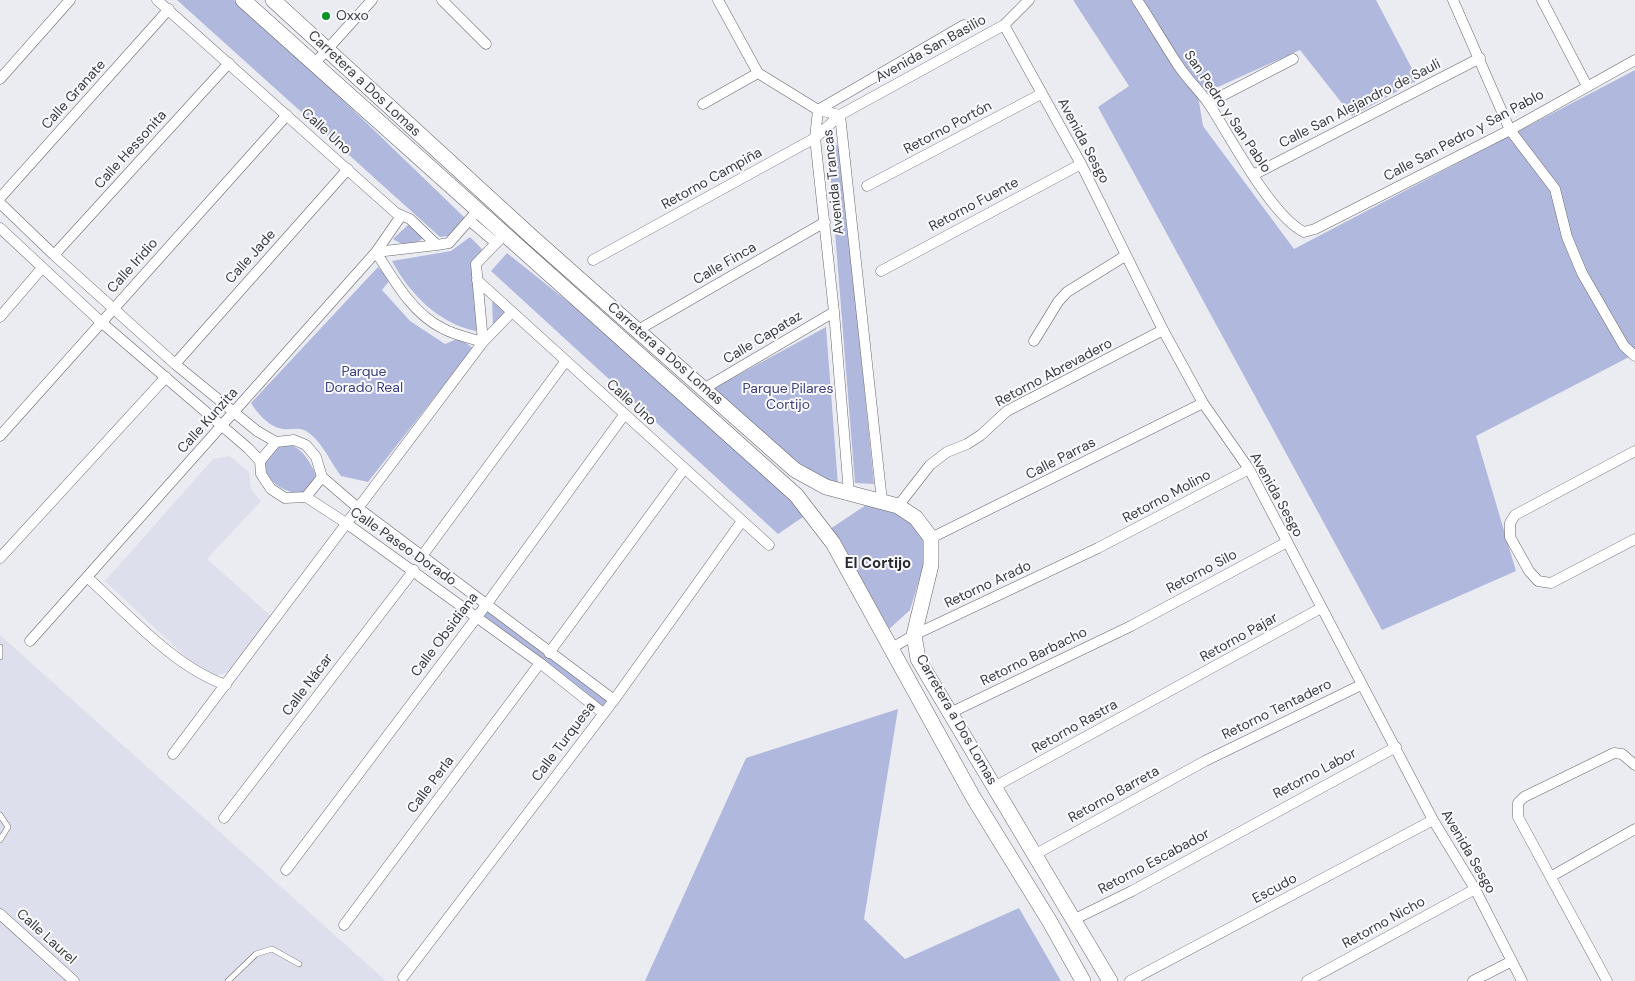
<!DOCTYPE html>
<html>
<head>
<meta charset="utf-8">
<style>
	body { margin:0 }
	canvas { display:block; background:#ebecf2 }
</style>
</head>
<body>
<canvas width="1635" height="981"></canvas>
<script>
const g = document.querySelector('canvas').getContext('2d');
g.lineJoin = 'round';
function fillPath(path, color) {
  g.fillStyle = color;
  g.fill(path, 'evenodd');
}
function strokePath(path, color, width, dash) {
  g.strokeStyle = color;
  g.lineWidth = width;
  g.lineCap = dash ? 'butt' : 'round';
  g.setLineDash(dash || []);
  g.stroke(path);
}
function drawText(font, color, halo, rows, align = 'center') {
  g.font = font + ' "DM Sans",sans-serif';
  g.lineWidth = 4;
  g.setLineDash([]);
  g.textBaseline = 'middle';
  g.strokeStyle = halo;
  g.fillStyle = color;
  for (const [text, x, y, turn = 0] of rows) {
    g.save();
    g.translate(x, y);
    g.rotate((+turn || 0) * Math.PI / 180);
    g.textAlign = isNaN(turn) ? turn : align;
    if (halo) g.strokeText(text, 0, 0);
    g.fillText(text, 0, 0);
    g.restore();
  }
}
const built = new Path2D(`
	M230 456 249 472 251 489 261 501 207 559 271 616 229 672 217 675 207 672 187 658 105 581 213 459Z
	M0 635 386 981H0Z`);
const green = new Path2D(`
	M177 0H234L290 49 465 218 449 236 440 237Z
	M1073 0H1376L1418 80 1352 116 1300 50 1198 96 1203 126 1294 249 1635 70V354L1476 436 1516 571 1382 630 1098 107 1129 86Z
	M828 144 840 146 874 484 855 483Z
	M410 223 427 236C415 244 406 248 393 239Z
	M470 237 482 249 474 266 480 323 476 331C439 324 409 293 392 261L451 251Z
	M507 253 656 372 806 515 778 534 491 271Z
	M378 267 390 280 382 290 410 321 445 344 459 338 473 348 368 482 341 476C331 463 322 442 309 433 300 426 293 430 284 429 270 428 258 414 251 403Z
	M492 295 509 309 493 331Z
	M826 327 838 485 804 471 714 388Z
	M282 442C302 447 307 457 316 474L312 483 302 495C279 489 270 485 262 461Z
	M866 505 903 510 925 536 923 567 910 610 887 631 830 529Z
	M487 608 607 700 604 708 483 615Z
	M898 709 864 919 905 959 1019 908 1061 981H645L746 758Z`);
const lane = new Path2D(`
	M0 647V657
	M0 815 8 827 0 840
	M228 981 256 954 272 949 299 964`);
const street = new Path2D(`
	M157 0 396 213 410 219 437 245 449 243 478 210
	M442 0 486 44
	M718 0 758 73 818 110 840 115 882 501
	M1137 0C1151 21 1164 44 1178 65 1187 79 1199 90 1209 104 1230 136 1271 216 1304 232L1315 229 1510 130 1635 60
	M1453 0 1510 130 1555 189 1567 237 1582 273 1624 346 1635 356
	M1542 0 1587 86
	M1004 25 1081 164 1163 330 1203 403 1249 469 1433 820 1475 889 1522 981
	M314 64 372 0
	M0 79 70 0
	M1208 103 1293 59
	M703 104 758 73
	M818 110 815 138 834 312 849 493
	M818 110 964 25
	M1253 175 1480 58
	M867 186 1041 94
	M0 198 169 9
	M0 203 54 255 175 364 257 431 276 442 294 440 306 445 316 457 322 477 358 508 614 700
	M470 221 496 243
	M0 228 101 322 249 449 260 461 261 474 271 489 285 498 306 497 346 523 540 663 603 713
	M437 245 376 252C394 280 412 313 442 328 454 335 470 338 483 342L476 264 505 234
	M54 255 229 63
	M593 260 815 138 840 115 1004 25 1029 0
	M881 271 1081 164
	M477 280 769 545
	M0 317 42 268
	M638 330 825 222
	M1034 341 1058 302 1067 292 1125 256
	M175 364 348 169
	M705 388 834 312
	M0 436 287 115
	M1635 451 1515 515 1510 523V537L1529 571 1538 581 1551 583 1635 539
	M260 461 276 442
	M306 497 322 477
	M898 506 930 465 947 452 967 444 981 435 1007 411 1163 330
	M931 538 1203 403
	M422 556 565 362
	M0 558 166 377
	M87 577C128 614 174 667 226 685
	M30 641 376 252 401 216
	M890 649 914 635 1098 548 1249 469
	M549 653 684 469
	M950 713 1131 626 1287 542
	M173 754 483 342 511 313
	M994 787 1321 608
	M224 818 414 570
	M1036 854 1205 761 1361 685
	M286 870 486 605 624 415
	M1552 876 1635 829
	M0 914 74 981
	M1073 920 1132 891 1396 747
	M344 925 540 663
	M403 977 614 700 742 521
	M1130 981 1433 820
	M1307 981 1475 889
	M1473 981 1512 961
	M1607 981 1518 817V803L1524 797 1614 753 1622 754 1635 765`);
const secondary = new Path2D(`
	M243 0 796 495 833 543 973 797 1050 922 1083 981
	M273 0 533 238 795 470 826 487 898 506 916 518 931 538V565L914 635 918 659 1110 981`);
const markers = [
	[326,16,5,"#0a9327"]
];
const poiNames = [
	["Oxxo",336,16]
];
const streetNames = [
	["Avenida San Basilio",931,49,-29],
	["Carretera a Dos Lomas",364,84,43],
	["Calle Granate",74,95,-48],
	["Calle San Alejandro de Sauli",1360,104,-27],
	["San Pedro y San Pablo",1227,112,56],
	["Retorno Portón",948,128,-28],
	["Calle Uno",326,132,42],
	["Calle San Pedro y San Pablo",1464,136,-28],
	["Avenida Sesgo",1083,141,62],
	["Calle Hessonita",131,150,-48],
	["Retorno Campiña",712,179,-29],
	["Avenida Trancas",834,182,-96],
	["Retorno Fuente",974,205,-28],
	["Calle Jade",251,257,-48],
	["Calle Finca",725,264,-30],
	["Calle Iridio",133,266,-48],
	["Calle Capataz",763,338,-31],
	["Carretera a Dos Lomas",665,354,41],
	["Retorno Abrevadero",1054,373,-28],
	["Calle Uno",631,403,42],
	["Calle Kunzita",208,421,-48],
	["Calle Parras",1061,459,-27],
	["Avenida Sesgo",1276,495,61],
	["Retorno Molino",1167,497,-28],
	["Calle Paseo Dorado",403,547,35],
	["Retorno Silo",1202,572,-28],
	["Retorno Arado",988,585,-25],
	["Calle Obsidiana",445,635,-53],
	["Retorno Pajar",1239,638,-29],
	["Retorno Barbacho",1034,657,-26],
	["Calle Nácar",308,685,-53],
	["Retorno Tentadero",1277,710,-26],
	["Carretera a Dos Lomas",956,720,60],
	["Retorno Rastra",1075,727,-29],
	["Calle Turquesa",564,742,-53],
	["Retorno Labor",1315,774,-28],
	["Calle Perla",431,785,-53],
	["Retorno Barreta",1114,795,-29],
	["Avenida Sesgo",1468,852,60],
	["Retorno Escabador",1154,862,-28],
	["Escudo",1275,889,-28],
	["Retorno Nicho",1384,923,-29],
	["Calle Laurel",46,937,42]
];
const parkNames = [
	["Parque",364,372],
	["Dorado Real",364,388],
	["Parque Pilares",788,389],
	["Cortijo",788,405]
];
const neighbourhoodNames = [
	["El Cortijo",878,564]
];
fillPath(built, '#dddfec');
fillPath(green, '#b1b8de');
strokePath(lane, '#66676c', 6);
strokePath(street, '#66676c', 11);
strokePath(secondary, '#66676c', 16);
strokePath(lane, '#fff', 5);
strokePath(street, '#fff', 10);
strokePath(secondary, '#fff', 15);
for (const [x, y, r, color] of markers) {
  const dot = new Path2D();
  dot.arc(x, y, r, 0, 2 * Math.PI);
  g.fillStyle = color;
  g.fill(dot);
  strokePath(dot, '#f9fafe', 2);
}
drawText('14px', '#3c3c3e', '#f9fafe', poiNames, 'left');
drawText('14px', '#3c3c3e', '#f9fafe', streetNames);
drawText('14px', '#3d417d', '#f9fafe', parkNames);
drawText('bold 15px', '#292a2e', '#f9fafe', neighbourhoodNames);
</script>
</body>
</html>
